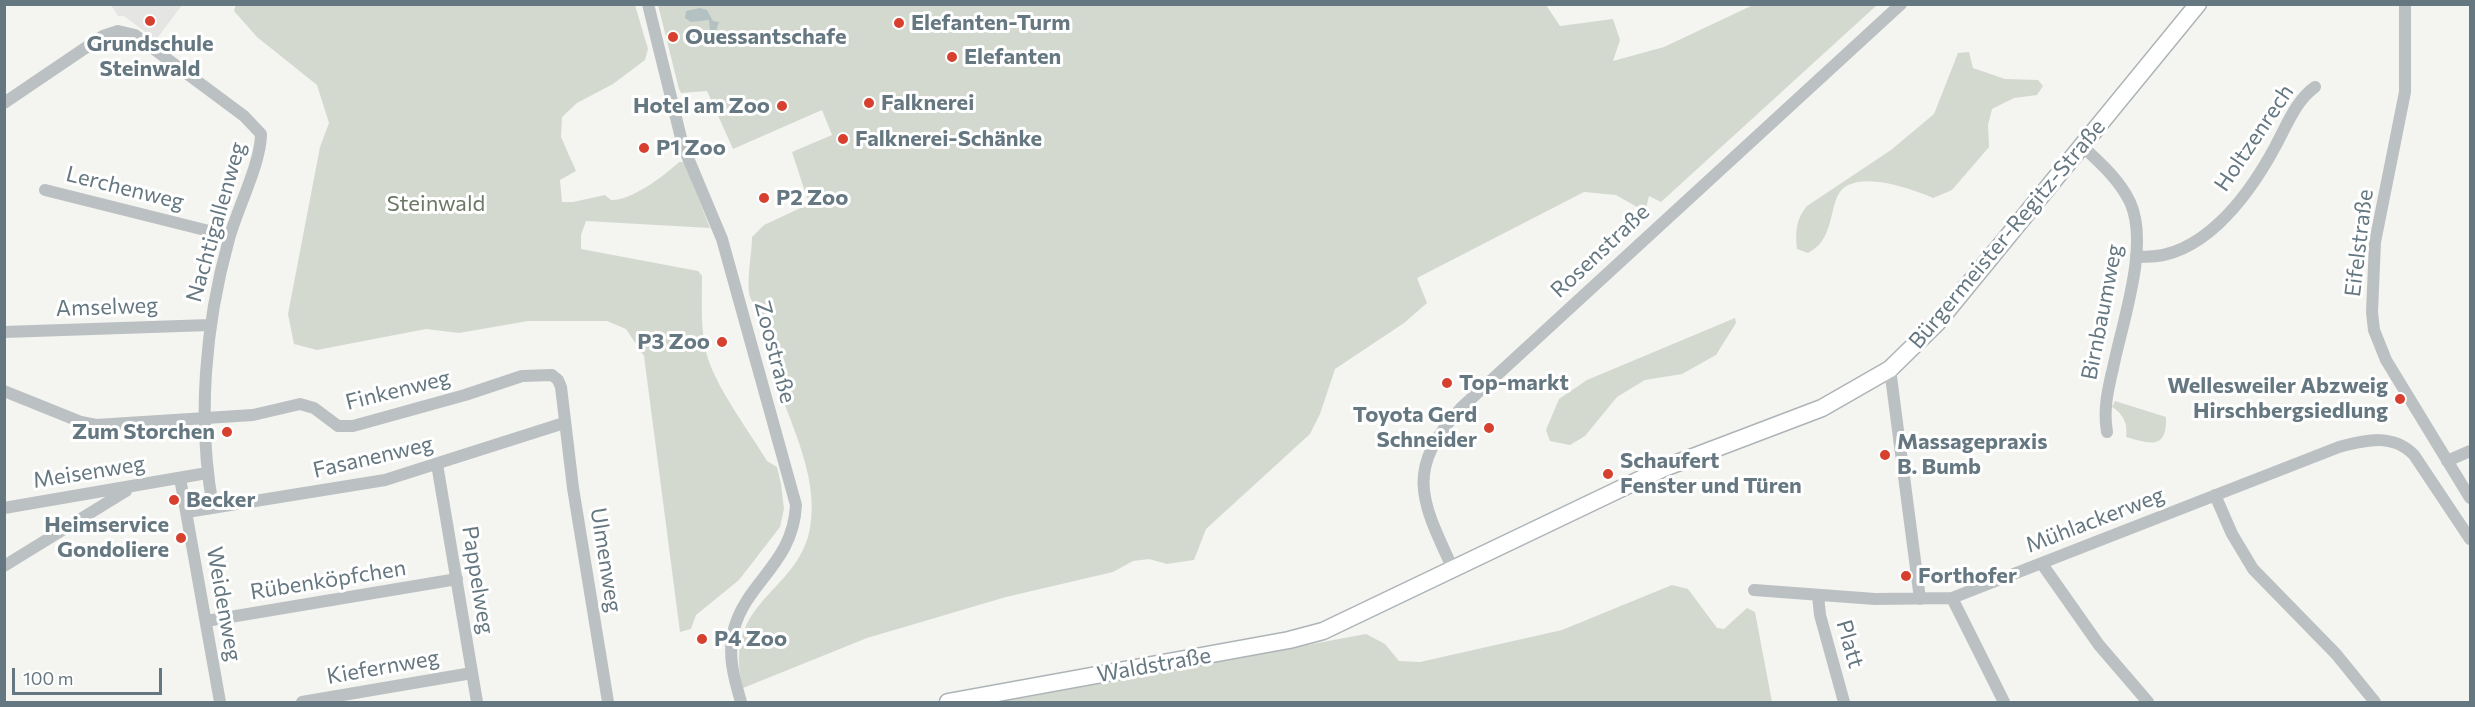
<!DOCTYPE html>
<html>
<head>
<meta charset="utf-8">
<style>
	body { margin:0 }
	#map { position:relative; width:2475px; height:707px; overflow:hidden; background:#f4f4f1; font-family:Commissioner,sans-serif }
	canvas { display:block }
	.frame { position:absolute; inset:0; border:6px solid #657780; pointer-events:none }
	.scale { position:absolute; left:12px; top:668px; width:150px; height:27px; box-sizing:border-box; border:3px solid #657780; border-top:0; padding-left:8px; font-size:18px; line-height:21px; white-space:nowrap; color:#657780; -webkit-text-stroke:4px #fff; paint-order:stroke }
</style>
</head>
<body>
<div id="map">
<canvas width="2475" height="707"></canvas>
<div class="frame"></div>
<div class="scale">100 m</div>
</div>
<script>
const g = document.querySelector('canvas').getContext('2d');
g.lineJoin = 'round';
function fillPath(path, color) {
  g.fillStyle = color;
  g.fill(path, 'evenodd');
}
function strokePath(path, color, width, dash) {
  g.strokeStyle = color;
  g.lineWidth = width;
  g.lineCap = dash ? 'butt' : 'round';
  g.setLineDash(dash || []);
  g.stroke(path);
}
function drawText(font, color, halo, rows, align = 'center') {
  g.font = font + ' Commissioner,sans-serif';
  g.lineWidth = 6;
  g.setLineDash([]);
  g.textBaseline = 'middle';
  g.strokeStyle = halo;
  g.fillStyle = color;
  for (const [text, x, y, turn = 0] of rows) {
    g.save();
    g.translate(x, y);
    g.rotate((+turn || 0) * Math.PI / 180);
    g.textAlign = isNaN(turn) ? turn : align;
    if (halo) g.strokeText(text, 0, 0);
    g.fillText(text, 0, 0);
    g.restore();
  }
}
const built = new Path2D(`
	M111 5H182L156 40 124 16H118Z`);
const green = new Path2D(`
	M236 4 635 5 648 49 645 60 613 84 577 103 562 117 561 137 576 171 560 180 562 202H573L605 195 611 200C631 201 664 176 679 162H684L710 228 586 221 581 235V249L698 271 702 276C702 303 700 333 708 359 721 395 748 429 767 461L777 467 781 484 784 509 780 527 739 580 696 615 691 629 680 632 644 356 626 329 607 321H528L459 333 426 329 317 350 294 344 288 314 320 147 329 123 317 85 257 37 234 11Z
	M658 5H1546L1560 26 1613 19 1620 40 1613 61 1664 47 1753 5H1877L1661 202 1649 196 1646 208 1637 207 1616 195 1584 192 1417 278 1427 303 1404 323 1335 369 1320 414 1310 434 1206 529 1194 560 1167 564 1149 559 1133 561 1113 572 1006 597 867 638 743 688C721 600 798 594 810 528 820 474 786 416 771 366 767 351 768 335 764 320 761 312 753 305 750 297 746 283 752 252 752 237L764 225 809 204 792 152 832 135 822 110 733 149 707 91 681 93 679 89Z
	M1969 52 1973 68 2005 79 2038 80 2043 86 2037 95 2014 98 1992 109 1988 125 1989 147 1952 190 1933 198C1912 189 1850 166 1837 197 1829 218 1831 241 1808 253L1797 249C1795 233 1796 218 1807 206L1891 150 1934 114 1958 53Z
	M1735 318 1736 323 1716 355 1682 374 1645 380 1617 397 1585 436 1570 445 1550 441 1546 430 1559 399 1587 380Z
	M2115 401 2166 417C2167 450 2151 444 2126 437 2128 425 2124 414 2112 407Z
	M1672 585 1688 589 1717 628 1724 629 1747 608 1755 612 1772 702H1000L1366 634 1385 644 1399 661 1420 662 1562 630Z`);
const water = new Path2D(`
	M700 8 707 10 713 21 719 22 715 33 710 31 709 20 691 22 685 18 686 11Z`);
const street = new Path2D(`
	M648 4 683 146 722 239 796 505C793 564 747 581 734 629 727 654 734 678 741 702
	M2405 4V92L2375 242 2372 312 2374 330 2386 360 2470 498
	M4 103 103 36 118 31 135 35 244 116 261 134C261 163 237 209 229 239 205 325 197 420 213 507
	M2082 146C2100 163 2119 179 2130 202 2150 245 2122 323 2113 368 2108 389 2103 410 2107 432
	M45 190 229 236
	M2136 256C2199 264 2248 197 2275 147 2286 127 2296 100 2315 87
	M4 332 210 325
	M1890 369 1920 599
	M4 391 81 422 96 425 253 415 300 404 314 408 338 426H353L465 395 522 376 552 375 558 380 561 387 573 488 608 702
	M2447 461 2470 451
	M437 464 477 702
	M180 478 220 702
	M2215 495 2232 534 2253 569 2336 654 2375 702
	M4 508 207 473
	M187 512 385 480 564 423
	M2042 564 2099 645 2148 702
	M4 566 126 491
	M1453 569C1421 500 1404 470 1461 408L1901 4
	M1754 590 1875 599 1952 598 2339 447C2366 440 2393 433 2414 455L2470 539
	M1818 596 1820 615 1844 702
	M1952 598 2004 702
	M206 621 457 579
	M302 702 472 673`);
const secondary = new Path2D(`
	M948 702 1289 640 1323 631 1664 468 1822 408 1890 369 1937 323 2198 4`);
const markers = [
	[150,21,6,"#d73f2e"],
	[899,23,6,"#d73f2e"],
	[673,37,6,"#d73f2e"],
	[952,57,6,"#d73f2e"],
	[869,103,6,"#d73f2e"],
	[782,106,6,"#d73f2e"],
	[843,139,6,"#d73f2e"],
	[644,148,6,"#d73f2e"],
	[764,198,6,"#d73f2e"],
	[722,342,6,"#d73f2e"],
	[1447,383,6,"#d73f2e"],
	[2400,399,6,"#d73f2e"],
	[1489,428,6,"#d73f2e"],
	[227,432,6,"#d73f2e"],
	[1885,455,6,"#d73f2e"],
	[1608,474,6,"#d73f2e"],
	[174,500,6,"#d73f2e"],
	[181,538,6,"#d73f2e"],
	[1906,576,6,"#d73f2e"],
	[702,639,6,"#d73f2e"]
];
const poiNames = [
	["Elefanten-Turm",911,23],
	["Ouessantschafe",685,37],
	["Grundschule",150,44,"center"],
	["Steinwald",150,69,"center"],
	["Elefanten",964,57],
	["Falknerei",881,103],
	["Hotel am Zoo",770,106,"right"],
	["Falknerei-Schänke",855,139],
	["P1 Zoo",656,148],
	["P2 Zoo",776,198],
	["P3 Zoo",710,342,"right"],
	["Top-markt",1459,383],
	["Wellesweiler Abzweig",2388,386,"right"],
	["Hirschbergsiedlung",2388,411,"right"],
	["Toyota Gerd",1477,415,"right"],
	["Schneider",1477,440,"right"],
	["Zum Storchen",215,432,"right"],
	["Massagepraxis",1897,442],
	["B. Bumb",1897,467],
	["Schaufert",1620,461],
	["Fenster und Türen",1620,486],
	["Becker",186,500],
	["Heimservice",169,525,"right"],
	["Gondoliere",169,550,"right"],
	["Forthofer",1918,576],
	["P4 Zoo",714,639]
];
const streetNames = [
	["Holtzenrech",2254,138,-56],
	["Lerchenweg",125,188,14],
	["Nachtigallenweg",216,222,-74],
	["Bürgermeister-Regitz-Straße",2007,234,-50],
	["Eifelstraße",2359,243,-83],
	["Rosenstraße",1600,251,-43],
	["Amselweg",107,307,-2],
	["Birnbaumweg",2102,312,-79],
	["Zoostraße",775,352,75],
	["Finkenweg",398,390,-14],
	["Fasanenweg",373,457,-13],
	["Meisenweg",89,472,-9],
	["Mühlackerweg",2095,520,-21],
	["Ulmenweg",606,560,81],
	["Rübenköpfchen",328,580,-9],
	["Pappelweg",478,580,81],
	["Weidenweg",224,604,80],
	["Platt",1850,644,74],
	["Waldstraße",1154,665,-10],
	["Kiefernweg",383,667,-10]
];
const parkNames = [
	["Steinwald",436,204]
];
fillPath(built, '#e5e5e4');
fillPath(green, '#d4d9d0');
fillPath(water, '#b3c1c3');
strokePath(secondary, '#adb4b7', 19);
strokePath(street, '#bbc0c2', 12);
strokePath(secondary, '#fff', 16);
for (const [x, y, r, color] of markers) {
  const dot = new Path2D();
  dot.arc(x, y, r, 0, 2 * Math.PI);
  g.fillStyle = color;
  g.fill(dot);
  strokePath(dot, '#fff', 2);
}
drawText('bold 22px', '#657780', '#fff', poiNames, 'left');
drawText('22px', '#657780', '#fff', streetNames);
drawText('22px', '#6a7763', '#fff', parkNames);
</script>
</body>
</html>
